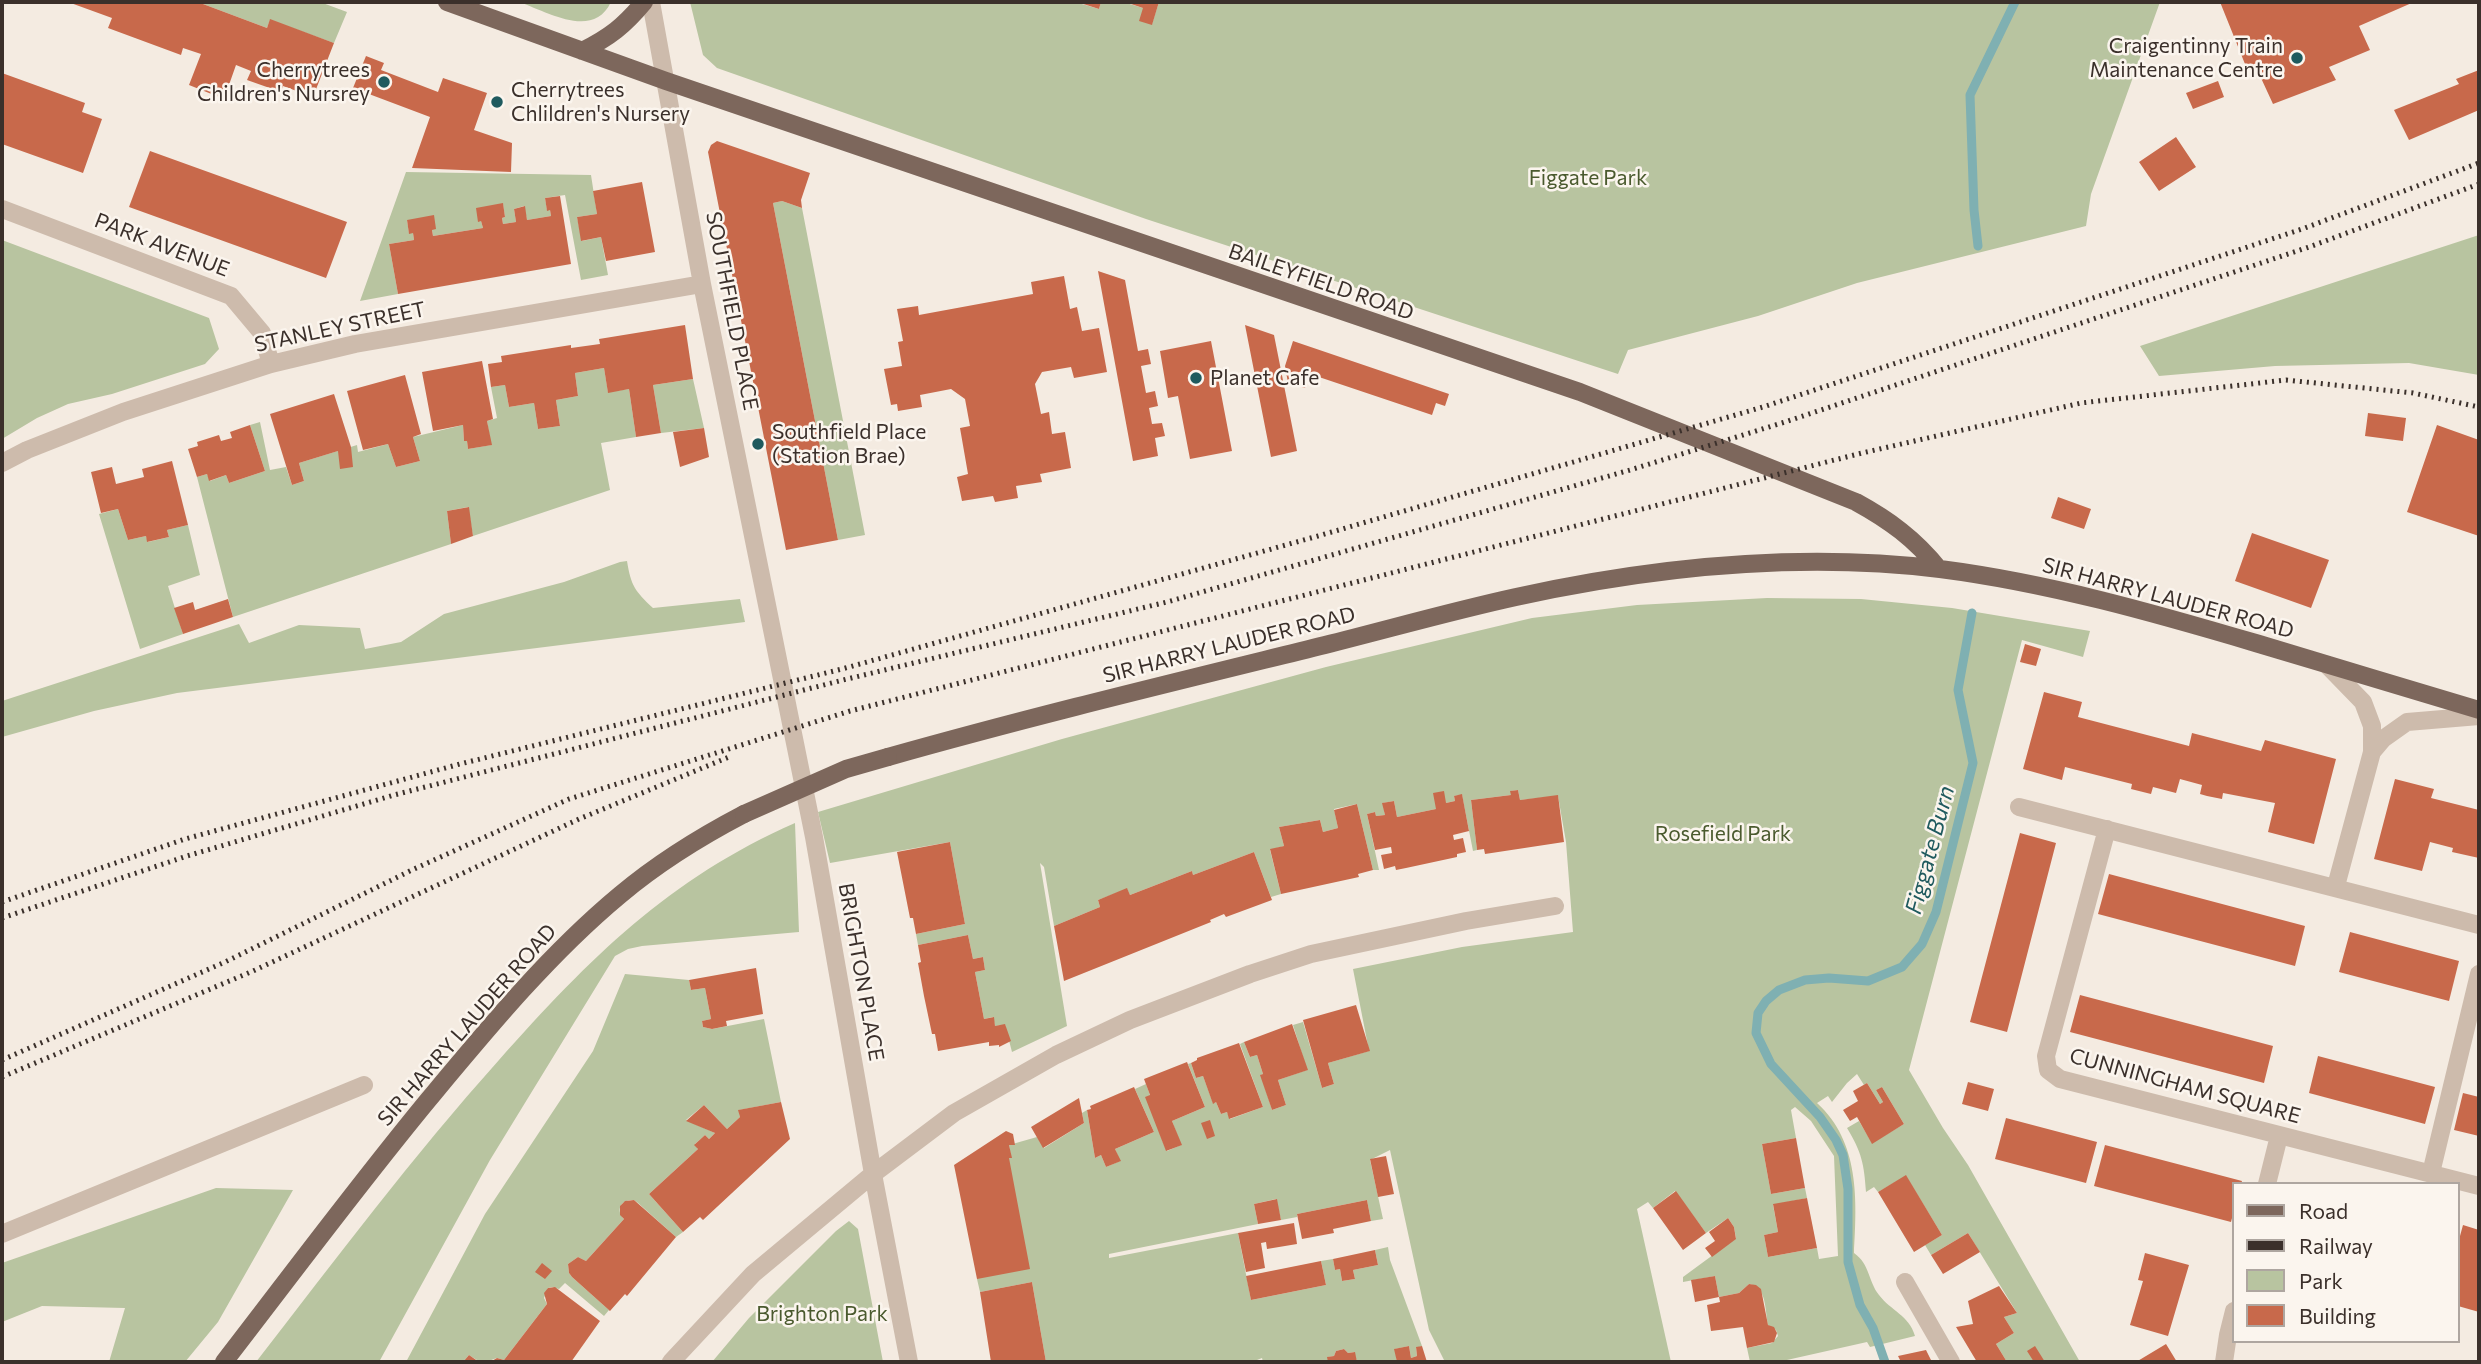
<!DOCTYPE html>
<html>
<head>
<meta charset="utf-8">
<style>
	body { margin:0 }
	#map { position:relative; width:2481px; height:1364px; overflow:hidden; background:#f4ebe1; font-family:Commissioner,sans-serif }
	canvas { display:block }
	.frame { position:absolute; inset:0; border:4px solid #3b302b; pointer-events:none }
	.legend { position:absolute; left:2232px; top:1182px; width:228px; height:161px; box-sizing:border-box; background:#fbf5ee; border:2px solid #aea6a0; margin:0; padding:9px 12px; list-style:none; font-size:21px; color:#3b302b }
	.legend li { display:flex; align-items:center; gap:14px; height:35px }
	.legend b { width:35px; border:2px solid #aea6a0 }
</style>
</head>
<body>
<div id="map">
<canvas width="2481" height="1364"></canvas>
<div class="frame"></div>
<ul class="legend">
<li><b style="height:9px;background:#7d675c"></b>Road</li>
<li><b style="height:9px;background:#3b302b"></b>Railway</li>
<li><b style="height:19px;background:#b8c4a0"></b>Park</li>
<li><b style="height:19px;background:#c8694b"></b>Building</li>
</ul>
</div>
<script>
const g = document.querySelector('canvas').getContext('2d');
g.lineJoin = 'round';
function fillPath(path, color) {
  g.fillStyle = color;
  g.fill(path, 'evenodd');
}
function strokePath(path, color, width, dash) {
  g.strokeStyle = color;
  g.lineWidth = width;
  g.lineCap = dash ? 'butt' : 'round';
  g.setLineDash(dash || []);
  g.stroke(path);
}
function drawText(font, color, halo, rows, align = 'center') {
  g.font = font + ' Commissioner,sans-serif';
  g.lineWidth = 5;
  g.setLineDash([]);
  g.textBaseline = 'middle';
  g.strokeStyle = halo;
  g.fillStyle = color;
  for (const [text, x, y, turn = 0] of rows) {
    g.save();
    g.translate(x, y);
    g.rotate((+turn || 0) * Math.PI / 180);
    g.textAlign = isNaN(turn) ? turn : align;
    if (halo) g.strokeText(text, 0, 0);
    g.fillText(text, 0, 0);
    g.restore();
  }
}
const green = new Path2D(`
	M204 2H320L347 12 334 43 270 20 267 28 203 4Z
	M519 2H611C593 40 548 12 519 2Z
	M690 2H1075L1099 9 1101 2H1123L1143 8 1152 24 1159 2H2160L2091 194 2086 226 1857 283 1758 316 1628 350 1618 374 1146 219 717 68 703 55Z
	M406 172 591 175 597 214 577 217 582 241 601 237 608 275 581 280 565 195 545 198 547 210H550L551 216 527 220 524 206 514 209 516 222 503 224 502 218 505 217 503 204 479 221H481L483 228 433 236 432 230 407 220 409 233H413L414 240 389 244 398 294 360 301Z
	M782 201 802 208 865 535 838 540 773 203Z
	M2479 235V375L2409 363 2275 366 2159 376 2140 346Z
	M2 240 209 318 219 349 205 364 112 394 68 404 37 418 2 439Z
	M604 368 608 392 629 389 636 437 601 443 610 490 473 536 468 507 447 511 451 544 233 617 197 477 207 474 210 481 226 475 229 483 265 471 250 425 260 422 270 470 286 467 292 485 304 481 299 463 357 445 358 452 388 444 396 467 420 461 413 437 463 425 464 441H467L468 449 491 445 487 421 497 418 491 387 505 385 509 407 534 403 538 429 560 426 556 400 578 396 575 373Z
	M693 379 704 428 661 433 653 385Z
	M118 509 128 540 146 536 148 542 169 537 167 530 188 525 200 575 168 586 183 634 140 649 99 514Z
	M627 561C631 586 635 591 653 608L740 599 745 622 177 693 94 711 2 737V701L239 624 249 643 299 625 360 628 365 649 401 642 444 614 564 582 620 562Z
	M1767 598 1861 599 1952 608 2090 631 2083 657 2022 640 1909 1070 1943 1128 1968 1165 2080 1362H2007L1996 1344 2014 1333 2004 1317 2017 1313 1968 1233 1931 1255 1925 1245 1942 1235 1906 1176 1878 1192 1874 1187 1866 1192C1864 1164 1862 1153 1847 1128L1859 1121 1872 1143 1904 1124 1882 1087 1876 1090 1883 1102 1880 1104 1867 1083 1864 1085 1857 1074 1847 1083 1832 1102 1828 1096 1817 1103C1860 1142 1857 1200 1854 1253 1870 1264 1868 1281 1879 1295 1891 1311 1909 1315 1915 1336L1870 1347 1867 1342 1778 1362H1750L1747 1348 1772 1343 1778 1336 1776 1330 1768 1325C1765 1311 1767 1286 1749 1284L1739 1293 1719 1297 1715 1276 1683 1282V1277L1736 1238 1734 1227 1728 1218 1706 1233 1675 1191 1653 1208 1648 1202 1637 1209 1671 1362H1445L1429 1330 1390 1150 1370 1160 1383 1219 1371 1221 1367 1200 1297 1214V1217L1281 1220 1276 1199 1254 1204 1258 1224 1109 1254V1258L1238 1233 1251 1300 1326 1285 1321 1261 1333 1259 1335 1270 1340 1269 1342 1281 1355 1279 1353 1270 1378 1265 1375 1250 1388 1247 1390 1260 1422 1346 1416 1348 1417 1356 1411 1358 1409 1346 1395 1349 1397 1361 1357 1362 1354 1352 1348 1353 1344 1349 1336 1351 1334 1356 1328 1357V1362H1263L1262 1358 1252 1362H1046L1032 1282 980 1292 977 1279 1009 1158 1011 1157 1009 1145 1037 1137 1044 1148 1084 1123 1082 1113 1087 1110 1095 1158 1101 1155 1106 1167 1120 1161 1115 1149 1154 1132 1135 1089 1146 1084C1155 1106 1156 1130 1167 1151L1181 1145 1172 1121 1205 1107 1188 1064 1191 1063 1196 1078 1203 1076 1213 1103 1216 1102 1221 1114 1227 1112 1230 1119 1263 1107 1240 1044 1244 1042 1250 1057 1257 1055 1263 1074 1261 1075 1272 1110 1286 1105 1278 1080 1307 1070 1293 1025 1303 1022 1322 1088 1334 1084 1328 1063 1369 1051 1353 969 1462 947 1573 932 1566 842 1558 796 1520 800 1518 790 1511 791V795L1471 800 1477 850 1473 851 1462 795 1454 796 1455 801 1446 803 1436 809 1397 817 1394 801 1383 803 1385 815 1376 816 1375 812 1367 814 1379 870H1373L1357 804 1334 809 1338 828 1323 832 1320 820 1279 827 1284 846 1270 850 1281 894 1271 897 1254 852 1193 875 1192 871 1130 895 1127 889 1098 900 1100 907 1054 926 1044 867 1040 863 1067 1026 1012 1052 1005 1025 995 1026 993 1017 984 1019 975 972 985 970 983 957 973 959 968 935 918 945 916 934 965 924 950 842 830 863 818 812 1062 739 1326 667 1532 618 1637 605ZM1795 1107 1811 1121 1834 1156 1838 1256 1819 1259 1817 1248 1768 1257 1764 1235 1778 1232 1773 1205 1807 1198 1805 1188 1771 1194 1762 1144 1796 1138 1791 1110Z
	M795 823 799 932 642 946 628 949 615 956 490 1160 379 1362H256C335 1260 413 1156 499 1060 590 958 668 879 795 823Z
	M625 974 689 980 691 990 705 988 711 1019 702 1021 703 1027 712 1029 764 1019 781 1102 739 1110 740 1117 727 1129 704 1105 686 1120 715 1133 709 1139 705 1135 695 1144 698 1149 649 1194 683 1232 676 1237 638 1203 634 1200C621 1199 615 1210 624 1219L586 1261 578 1257 568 1264 569 1273 572 1277 609 1310 604 1316 565 1283 559 1289 552 1287 548 1288 544 1298 547 1304 504 1360 497 1358C483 1363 482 1364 469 1355L463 1362H406L485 1214 593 1051Z
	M216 1188 293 1190 218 1322 185 1362H109L125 1308 42 1306 2 1322V1263Z
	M849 1221 858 1229 883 1362H712L749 1318 836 1231Z`);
const stream = new Path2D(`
	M1978 246 1974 210 1970 95 2015 2
	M1885 1362 1873 1328 1860 1305 1848 1262V1189L1843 1155 1836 1140 1820 1117 1771 1064 1756 1033 1758 1013 1766 1001 1779 990 1805 980 1829 978 1868 981 1902 967 1922 944 1936 912 1973 763 1958 690 1972 613`);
const building = new Path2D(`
	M68 2H204L203 4 267 28 270 19 334 43 313 97 283 86 281 92 247 80 251 71 236 65 224 99 189 85 201 54 183 48 181 55 108 28 112 18Z
	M1077 2H1101L1099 9Z
	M1125 2H1159L1152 25 1139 21 1143 8Z
	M2220 2H2414L2359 26 2370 50 2329 67 2336 80 2273 104 2255 65 2247 69Z
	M366 56 384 63 381 70 438 92 443 78 487 93 474 130 512 143 511 172 412 168 430 117 353 88Z
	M2479 70V110L2409 140 2394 110 2459 84 2456 79Z
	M2 73 85 103 82 112 102 119 83 173 2 144Z
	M2218 81 2224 97 2193 109 2186 93Z
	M2176 137 2196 167 2159 191 2139 162Z
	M717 141 810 173 801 200 802 208 782 201 773 203 838 540 786 550 708 152 711 145Z
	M150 151 347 222 326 278 129 207Z
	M642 182 655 252 606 261 601 237 581 241 577 217 597 214 593 191Z
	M560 196 571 264 398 294 389 244 414 240 413 233 409 234 407 220 434 215 436 229 432 230 433 236 483 228 481 221 478 222 476 208 503 203 505 217 502 218 503 224 516 222 514 209 525 206 527 220 551 216 550 210 547 211 545 198Z
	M1098 271 1125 280 1138 351 1148 349 1151 364 1141 366 1146 393 1155 391 1158 406 1149 408 1152 424 1162 423 1165 436 1155 438 1158 456 1133 461Z
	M1064 276 1070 309 1077 307 1082 331 1099 328 1107 372 1074 378 1071 367 1042 372 1035 384 1041 414 1049 412 1052 434 1065 432 1071 468 1040 474 1042 482 1016 486 1018 498 995 502 993 496 962 501 957 477 968 474 960 428 970 426 965 399 951 389 920 395 922 407 898 411 897 404 891 405 884 369 902 366 898 342 903 341 897 309 918 306 919 315 1033 294 1031 282Z
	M685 325 693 379 653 385 661 433 636 437 629 389 608 393 604 368 575 373 578 396 556 400 560 426 538 429 534 403 509 407 505 385 491 387 488 364 502 362 501 356 571 345V348L600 344 599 339Z
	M1245 325 1274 335 1297 451 1271 457Z
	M1211 341 1232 451 1190 459 1178 396 1168 398 1160 351Z
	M1293 341 1449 394 1445 406 1436 403 1432 415 1310 374 1305 388 1288 383 1285 366Z
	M482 361 493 419 487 421 492 445 468 449 467 441H464L463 425 433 431 422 372Z
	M405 375 421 434 413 437 420 461 396 467 388 444 363 450 347 391Z
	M334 394 351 447 353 467 340 469 338 451 299 463 304 481 292 485 270 414Z
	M2368 413 2406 418 2403 441 2365 436Z
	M250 425 265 471 229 483 226 475 209 481 207 474 197 477 188 449 198 446 197 442 219 435 221 441 232 438 230 432Z
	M2437 425 2479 440V536L2407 512Z
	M704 428 709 457 680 467 673 432Z
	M172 461 188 525 167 530 169 537 147 542 146 536 128 540 118 509 101 513 91 472 112 467 116 484 144 477 142 469Z
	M2058 497 2091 509 2084 529 2051 518Z
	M469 507 473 536 451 544 447 511Z
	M2252 533 2329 560 2311 608 2235 581Z
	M228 599 233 617 183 634 174 608 193 602 195 610Z
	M2025 644 2041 649 2036 666 2020 662Z
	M2044 692 2082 702 2078 717 2189 746 2192 733 2261 751 2265 740 2336 759 2314 844 2268 832 2275 803 2223 793 2222 799 2207 796 2200 794 2202 785 2180 779 2176 793 2153 787 2151 794 2131 789 2132 784 2065 767 2062 780 2023 769Z
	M2395 779 2434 789 2431 798 2479 810V858L2452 852 2453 848 2430 842 2422 871 2374 859Z
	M1518 790 1520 800 1558 795 1564 842 1485 854 1484 849 1477 850 1471 800 1511 795 1510 791Z
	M1444 791 1446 803 1455 801 1454 796 1462 794 1469 831 1453 835 1454 840 1463 838 1466 852 1457 854V857L1406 868 1396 870 1395 866 1384 869 1381 855 1392 853 1391 847 1375 850 1367 814 1375 812 1376 816 1385 815 1382 803 1394 801 1397 817 1436 809 1433 793Z
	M1357 804 1373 870 1358 874 1359 877 1281 894 1270 849 1284 846 1279 827 1320 820 1323 832 1338 828 1334 810Z
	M2020 833 2056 843 2007 1032 1970 1022Z
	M950 842 965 924 916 934 913 918H910L897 852Z
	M1254 852 1272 900 1226 917 1224 914 1210 920 1211 922 1064 981 1054 926 1100 907 1098 900 1127 888 1130 895 1192 871 1193 875Z
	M2109 874 2305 926 2295 966 2098 914Z
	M2350 932 2459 961 2449 1001 2339 972Z
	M968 935 973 959 983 957 985 970 975 972 984 1019 994 1017 995 1026 1005 1024 1011 1041 999 1047V1045L989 1046V1042L938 1051 935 1034H932L924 996 918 963 921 962 918 945Z
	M756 968 763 1014 726 1021 727 1026 712 1029 703 1027 702 1021 711 1019 705 988 691 990 689 980Z
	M2080 995 2273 1046 2264 1083 2070 1032Z
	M1356 1005 1370 1051 1328 1063 1334 1084 1322 1088 1303 1020Z
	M1292 1024 1308 1070 1278 1080 1286 1105 1272 1110 1260 1075 1263 1074 1257 1055 1250 1057 1244 1042Z
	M1239 1043 1263 1107 1229 1119 1227 1112 1221 1114 1216 1102 1213 1104 1203 1076 1196 1078 1191 1063 1197 1060V1058Z
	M2318 1056 2435 1087 2425 1124 2309 1093Z
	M1187 1062 1205 1107 1172 1121 1182 1145 1166 1151 1145 1097 1150 1095 1144 1079Z
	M1968 1082 1994 1089 1988 1111 1962 1104Z
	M1867 1083 1880 1104 1883 1102 1876 1090 1882 1087 1904 1124 1872 1144 1857 1117 1850 1121 1843 1110 1858 1101 1853 1091Z
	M1134 1087 1154 1132 1115 1149 1121 1161 1106 1167 1101 1155 1095 1158 1087 1110 1091 1109 1090 1106Z
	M2463 1093 2479 1097V1136L2454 1130Z
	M1079 1098 1084 1123 1043 1148 1031 1127Z
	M781 1102 790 1139 703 1220 700 1217 683 1232 649 1194 698 1149 694 1145 705 1135 709 1139 715 1133 686 1121 704 1105 727 1129 740 1117 738 1110Z
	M2006 1118 2097 1142 2086 1183 1995 1159Z
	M1210 1120 1215 1136 1207 1139 1201 1123Z
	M1006 1131 1013 1134 1015 1145H1009L1012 1158H1009L1030 1269 977 1279 954 1165Z
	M1796 1138 1805 1188 1771 1194 1762 1144Z
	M2105 1145 2242 1181 2241 1184H2234V1210L2231 1222 2094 1186Z
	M1386 1156 1394 1194 1378 1197 1370 1159Z
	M1906 1175 1942 1235 1914 1252 1878 1192Z
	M1676 1191 1706 1233 1683 1250 1653 1208Z
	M1807 1198 1817 1248 1768 1257 1764 1235 1778 1232 1773 1204Z
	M1277 1199 1281 1220 1258 1224 1254 1204Z
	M634 1200 676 1237 627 1296 625 1294 610 1311 572 1277 569 1273 568 1264 578 1257 586 1261 624 1219 620 1215V1206L625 1201Z
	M1367 1200 1371 1221 1333 1229 1334 1233 1302 1239 1297 1214Z
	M1728 1218 1734 1227 1736 1239 1712 1257 1705 1248 1715 1241 1709 1232Z
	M1294 1223 1297 1244 1267 1249 1266 1242 1261 1243 1265 1268 1246 1272 1238 1233Z
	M2463 1225 2479 1230V1312L2458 1306V1235L2460 1236Z
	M1968 1233 1980 1252 1943 1274 1931 1255Z
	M1375 1250 1378 1265 1353 1270 1355 1279 1342 1281 1340 1269 1335 1270 1333 1259Z
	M2145 1253 2189 1265 2168 1336 2130 1325 2143 1281 2138 1280Z
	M1321 1261 1326 1285 1251 1300 1246 1276Z
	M542 1263 552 1271 545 1279 535 1272Z
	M1715 1276 1719 1297 1739 1293 1749 1284 1756 1285 1761 1289 1768 1325 1774 1327 1777 1333 1774 1342 1747 1348 1743 1327 1711 1331 1707 1305 1720 1302 1719 1297 1695 1302 1691 1280Z
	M1032 1282 1046 1362H991L980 1292Z
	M1999 1286 2017 1313 2004 1317 2014 1333 1996 1344 2007 1362H1977L1956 1327 1973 1324 1968 1301Z
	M555 1287 600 1321 571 1362H490L497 1358 504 1360 547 1304 544 1293 548 1288Z
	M2166 1344 2177 1362H2136Z
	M1409 1346 1411 1358 1417 1356 1416 1347 1422 1346 1427 1362H1397L1394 1349Z
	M2035 1346 2045 1362H2034L2027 1351Z
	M1344 1349 1348 1353 1355 1352 1357 1362H1328L1327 1357 1334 1356 1336 1351Z
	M1926 1350 1932 1362H1901L1898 1356Z
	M469 1355 479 1362H463Z`);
const minor = new Path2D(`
	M651 2 702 284 814 837 873 1174 909 1362
	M2 209 231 296 262 333 271 364
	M2 463 27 450 123 412 271 364 355 344 702 284
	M2327 665 2363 702 2372 726V752L2336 886
	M2372 752 2383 739 2407 722 2479 716
	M2019 807 2479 925
	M2107 829 2046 1056 2048 1070 2060 1079 2479 1186
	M2431 1173 2479 974
	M2267 1184 2279 1136
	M2 1234 364 1085
	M1905 1282 1951 1362
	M671 1362 753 1274 873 1174 954 1113 1056 1055 1130 1020 1250 974 1311 954 1466 921 1555 906
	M2224 1362 2228 1335 2234 1311`);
const major = new Path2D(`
	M447 2 666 81 1580 392 1856 502C1889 520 1915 539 1939 569
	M582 51C610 37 624 26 644 2
	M888 757C1033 716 1179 681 1325 645 1389 629 1452 611 1516 597 1653 567 1800 552 1940 569 2049 583 2154 613 2259 644 2332 666 2406 688 2479 710
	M224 1362C292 1274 358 1185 429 1099 488 1028 549 954 620 895 658 863 700 837 744 814`);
const rail = new Path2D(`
	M2 902 185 839 460 764 842 669 1318 536 1763 407 2302 229 2479 163
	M2 918 187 856 394 795 843 680 1167 602 1630 470 1785 422 2309 247 2479 184
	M2 1060 225 962 414 869 569 799 850 711 1862 453 2081 403 2286 380 2413 393 2479 407
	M2 1077 253 971 579 819 729 757`);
const majorBridge = new Path2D(`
	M744 814 846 769 888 757`);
const markers = [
	[2297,58,7,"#1f5a5e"],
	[384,82,7,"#1f5a5e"],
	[497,102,7,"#1f5a5e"],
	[1196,378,7,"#1f5a5e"],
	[758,444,7,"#1f5a5e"]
];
const poiNames = [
	["Craigentinny Train",2283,46,"right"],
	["Maintenance Centre",2283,70,"right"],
	["Cherrytrees",370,70,"right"],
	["Children's Nursrey",370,94,"right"],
	["Cherrytrees",511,90],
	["Chlildren's Nursery",511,114],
	["Planet Cafe",1210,378],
	["Southfield Place",772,432],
	["(Station Brae)",772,456]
];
const parkNames = [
	["Figgate Park",1588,178],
	["Rosefield Park",1723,834],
	["Brighton Park",822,1314]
];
const streetNames = [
	["PARK AVENUE",162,245,21],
	["BAILEYFIELD ROAD",1321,282,19],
	["SOUTHFIELD PLACE",732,311,79],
	["STANLEY STREET",340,327,-12],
	["SIR HARRY LAUDER ROAD",2168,598,15],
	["SIR HARRY LAUDER ROAD",1229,645,-14],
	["BRIGHTON PLACE",861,972,80],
	["SIR HARRY LAUDER ROAD",467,1025,-49],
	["CUNNINGHAM SQUARE",2185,1086,15]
];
const waterNames = [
	["Figgate Burn",1930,850,-75]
];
fillPath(green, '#b8c4a0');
strokePath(stream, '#7fb0b2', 9);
fillPath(building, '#c8694b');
strokePath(minor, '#cdbbac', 18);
strokePath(major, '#7d675c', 18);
strokePath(rail, '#3b302b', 5, [2, 5]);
strokePath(majorBridge, '#7d675c', 18);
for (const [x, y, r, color] of markers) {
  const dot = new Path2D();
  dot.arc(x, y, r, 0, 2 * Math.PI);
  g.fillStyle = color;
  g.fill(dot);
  strokePath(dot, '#fbf5ee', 2.5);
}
drawText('21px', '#3b302b', '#fbf5ee', poiNames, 'left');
drawText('21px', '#4a5a2e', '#fbf5ee', parkNames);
drawText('21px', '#3b302b', '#fbf5ee', streetNames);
drawText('italic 23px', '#1f5a5e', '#fbf5ee', waterNames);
</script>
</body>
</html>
